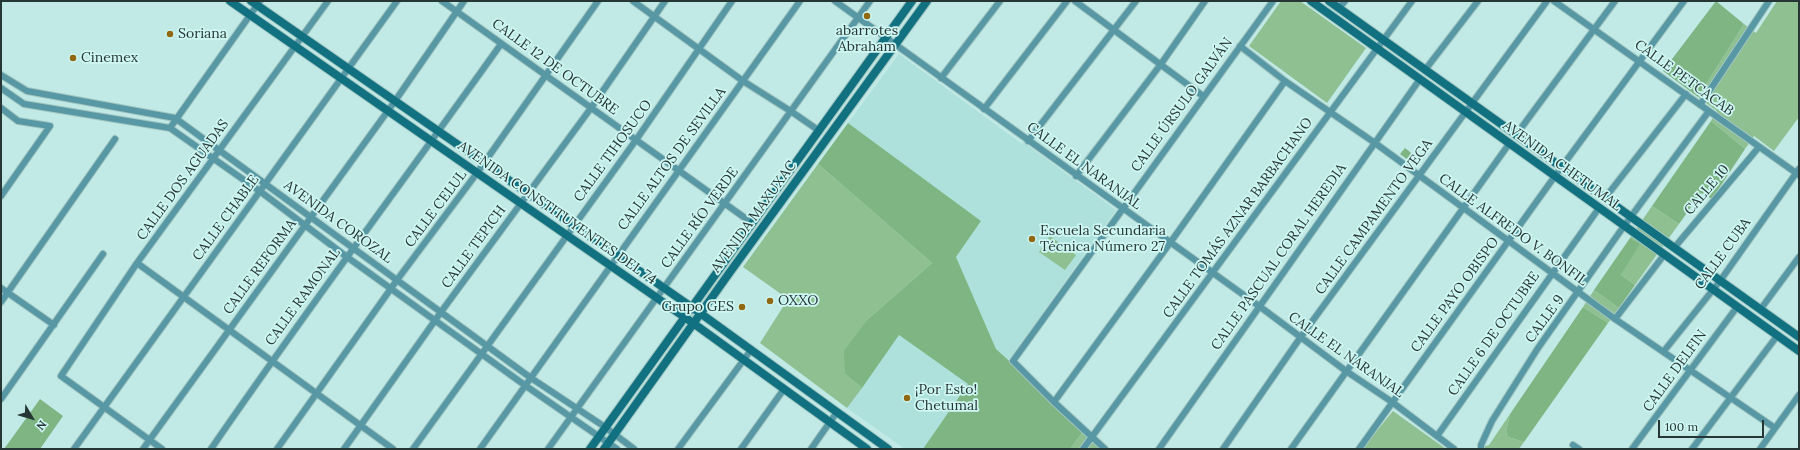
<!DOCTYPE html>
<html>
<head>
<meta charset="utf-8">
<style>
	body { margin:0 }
	#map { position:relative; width:1800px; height:450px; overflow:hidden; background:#c1eae6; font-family:Lora,serif }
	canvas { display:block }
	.frame { position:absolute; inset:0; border:2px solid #263634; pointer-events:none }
	.north { position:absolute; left:12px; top:398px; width:40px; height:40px; -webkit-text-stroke:3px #cef7f3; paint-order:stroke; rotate:128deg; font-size:11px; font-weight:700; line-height:16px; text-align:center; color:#263634 }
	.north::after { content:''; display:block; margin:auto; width:14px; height:18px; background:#263634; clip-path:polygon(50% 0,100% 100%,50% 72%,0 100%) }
	.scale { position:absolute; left:1658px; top:420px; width:106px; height:18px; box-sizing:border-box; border:2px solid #263634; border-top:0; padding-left:5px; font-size:12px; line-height:14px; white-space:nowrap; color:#263634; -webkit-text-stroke:3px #cef7f3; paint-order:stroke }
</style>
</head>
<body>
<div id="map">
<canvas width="1800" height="450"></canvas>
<div class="frame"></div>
<div class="north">N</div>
<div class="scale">100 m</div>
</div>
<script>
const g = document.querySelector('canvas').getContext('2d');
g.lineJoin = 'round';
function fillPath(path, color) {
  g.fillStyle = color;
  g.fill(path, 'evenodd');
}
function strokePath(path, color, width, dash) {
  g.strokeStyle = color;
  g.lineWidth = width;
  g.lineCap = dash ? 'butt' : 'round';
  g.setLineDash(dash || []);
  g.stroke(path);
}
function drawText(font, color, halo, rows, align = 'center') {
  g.font = font + ' Lora,serif';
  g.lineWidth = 3.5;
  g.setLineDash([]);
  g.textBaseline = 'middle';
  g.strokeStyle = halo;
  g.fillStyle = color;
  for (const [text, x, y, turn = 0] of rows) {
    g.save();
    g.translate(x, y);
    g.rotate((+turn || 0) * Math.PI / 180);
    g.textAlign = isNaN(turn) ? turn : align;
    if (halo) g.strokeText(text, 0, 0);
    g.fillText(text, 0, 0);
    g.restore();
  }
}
const built = new Path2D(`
	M899 54 1022 144 1023 142 1116 210 1009 360 996 349 956 257 981 221 848 123Z
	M899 335 968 384 923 449H905L847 408Z`);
const green = new Path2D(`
	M1281 1H1300L1366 48 1327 103 1249 46Z
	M1777 1H1799V117L1774 151 1754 136 1745 149 1711 121 1717 111 1698 97 1744 24 1756 33Z
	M818 164 932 263 868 319 845 374 862 388 847 408 760 343 788 299 743 267Z
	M1652 206 1679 224 1635 285 1621 275 1639 244 1630 238Z
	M1050 236 1076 255 1065 270 1039 252Z
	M1594 290 1619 308 1608 323 1583 307Z
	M1393 411 1446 449H1362Z
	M1510 414 1506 432 1508 437 1524 442 1519 449H1476L1489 445Z
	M1085 429 1103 443 1098 449H1070Z`);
const forest = new Path2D(`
	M1716 1 1744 24 1698 97 1663 71Z
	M1711 121 1745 149 1712 199 1701 193 1679 224 1652 206Z
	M848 123 981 221 956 257 996 349 1085 429 1070 449H923L968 384 899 335 862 388 845 374 844 351 868 319 932 263 818 164Z
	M1405 148 1420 160 1416 166 1400 154Z
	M1630 238 1640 244 1621 275 1635 285 1619 308 1594 290Z
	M1583 307 1608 323 1524 442 1508 437 1506 432 1510 414Z
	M40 399 63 416 40 449H4Z`);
const minor = new Path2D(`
	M442 1 752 223
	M633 1 743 81 792 112 818 130
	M835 1 1259 306 1346 371 1392 402 1454 449
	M1075 1 1203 96
	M1554 1 1799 175
	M1339 8 1345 1
	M1240 46 1285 81 1375 143 1615 319 1775 428
	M1425 70 1478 1
	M1 75 27 91 175 118 531 378 605 427 634 449
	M941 78 1000 1
	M1 88 24 104 170 128 261 192 347 257 526 386 617 449
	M1700 105 1769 1
	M1 108 18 121 50 126 1 196
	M984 109 1067 1
	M170 128 260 1
	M1516 135 1615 1
	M1028 141 1136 1
	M1076 176 1161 64 1205 1
	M1605 198 1686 94
	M1674 248 1759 147
	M137 263 393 449
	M1 288 54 325
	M1 302 115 139
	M1760 310 1799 257
	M1615 319 1664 255
	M1664 351 1720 281 1799 169
	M1 399 103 254
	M1054 402 1170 243 1285 81
	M1437 436 1599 208
	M1573 445 1579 449
	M74 449 397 1
	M143 449 395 101 464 1
	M162 449 61 376 137 263 328 1
	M211 449C305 312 405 179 501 44
	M277 449 397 280 477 173 598 1
	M344 449 441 312 591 108 665 1
	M413 449 636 140 732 1
	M480 449 800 1
	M548 449 870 1
	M678 449 751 350
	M741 449 784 389
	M811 449 837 412
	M1083 449 1412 1
	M1105 449 1054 402 1013 361 1273 1
	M1159 449 1420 79
	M1223 449 1300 338 1547 1
	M1291 449 1509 144
	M1359 449 1555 176 1684 1
	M1481 449V445L1492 421 1538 348 1624 226 1709 111
	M1632 449 1737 307
	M1692 449 1777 336
	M1760 449 1799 395`);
const secondary = new Path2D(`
	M230 1 693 323 867 449
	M251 1 700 313 888 449
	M1311 1 1799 351
	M1329 1 1799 337
	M590 449 912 1
	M604 449 730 272 927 1`);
const markers = [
	[867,16,4,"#916810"],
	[170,34,4,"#916810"],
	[73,58,4,"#916810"],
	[1032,239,4,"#916810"],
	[770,301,4,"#916810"],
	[742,307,4,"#916810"],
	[907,398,4,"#916810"]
];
const poiNames = [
	["abarrotes",867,31,"center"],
	["Abraham",867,47,"center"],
	["Soriana",178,34],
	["Cinemex",81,58],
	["Escuela Secundaria",1040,231],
	["Técnica Número 27",1040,247],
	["OXXO",778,301],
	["Grupo GES",734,307,"right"],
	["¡Por Esto!",915,390],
	["Chetumal",915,406]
];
const streetNames = [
	["CALLE 12 DE OCTUBRE",555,67,36],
	["CALLE PETCACAB",1684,78,36],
	["CALLE ÚRSULO GALVÁN",1182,105,-54],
	["CALLE TIHOSUCO",613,151,-54],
	["CALLE ALTOS DE SEVILLA",672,159,-54],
	["CALLE EL NARANJAL",1084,166,36],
	["AVENIDA CHETUMAL",1562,166,36],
	["CALLE DOS AGUADAS",183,180,-54],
	["CALLE 10",1707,190,-50],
	["CALLE CELUL",436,209,-53],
	["AVENIDA CONSTITUYENTES DEL 74",557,213,35],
	["AVENIDA MAXUXAC",754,217,-54],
	["CALLE CAMPAMENTO VEGA",1374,217,-54],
	["CALLE CHABLE",226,218,-54],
	["CALLE RÍO VERDE",700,218,-54],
	["CALLE TOMÁS AZNAR BARBACHANO",1238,218,-54],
	["AVENIDA COROZAL",338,222,36],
	["CALLE ALFREDO V. BONFIL",1513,230,36],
	["CALLE TEPICH",474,247,-54],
	["CALLE CUBA",1723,254,-54],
	["CALLE PASCUAL CORAL HEREDIA",1279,257,-55],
	["CALLE REFORMA",260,267,-54],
	["CALLE PAYO OBISPO",1455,295,-54],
	["CALLE RAMONAL",303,297,-54],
	["CALLE 9",1545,319,-54],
	["CALLE 6 DE OCTUBRE",1494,334,-55],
	["CALLE EL NARANJAL",1346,355,35],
	["CALLE DELFIN",1675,371,-54]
];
fillPath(built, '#aee0dc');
fillPath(green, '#8fc091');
fillPath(forest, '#7fb582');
strokePath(minor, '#a2c6c2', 8);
strokePath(secondary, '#a2c6c2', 10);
strokePath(minor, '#5798a4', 6);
strokePath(secondary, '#127180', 8);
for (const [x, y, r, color] of markers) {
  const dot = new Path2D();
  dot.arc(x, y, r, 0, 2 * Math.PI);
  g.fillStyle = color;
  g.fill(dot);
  strokePath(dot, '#cef7f3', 1.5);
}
drawText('14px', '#263634', '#cef7f3', poiNames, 'left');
drawText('14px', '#263634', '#cef7f3', streetNames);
</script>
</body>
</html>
